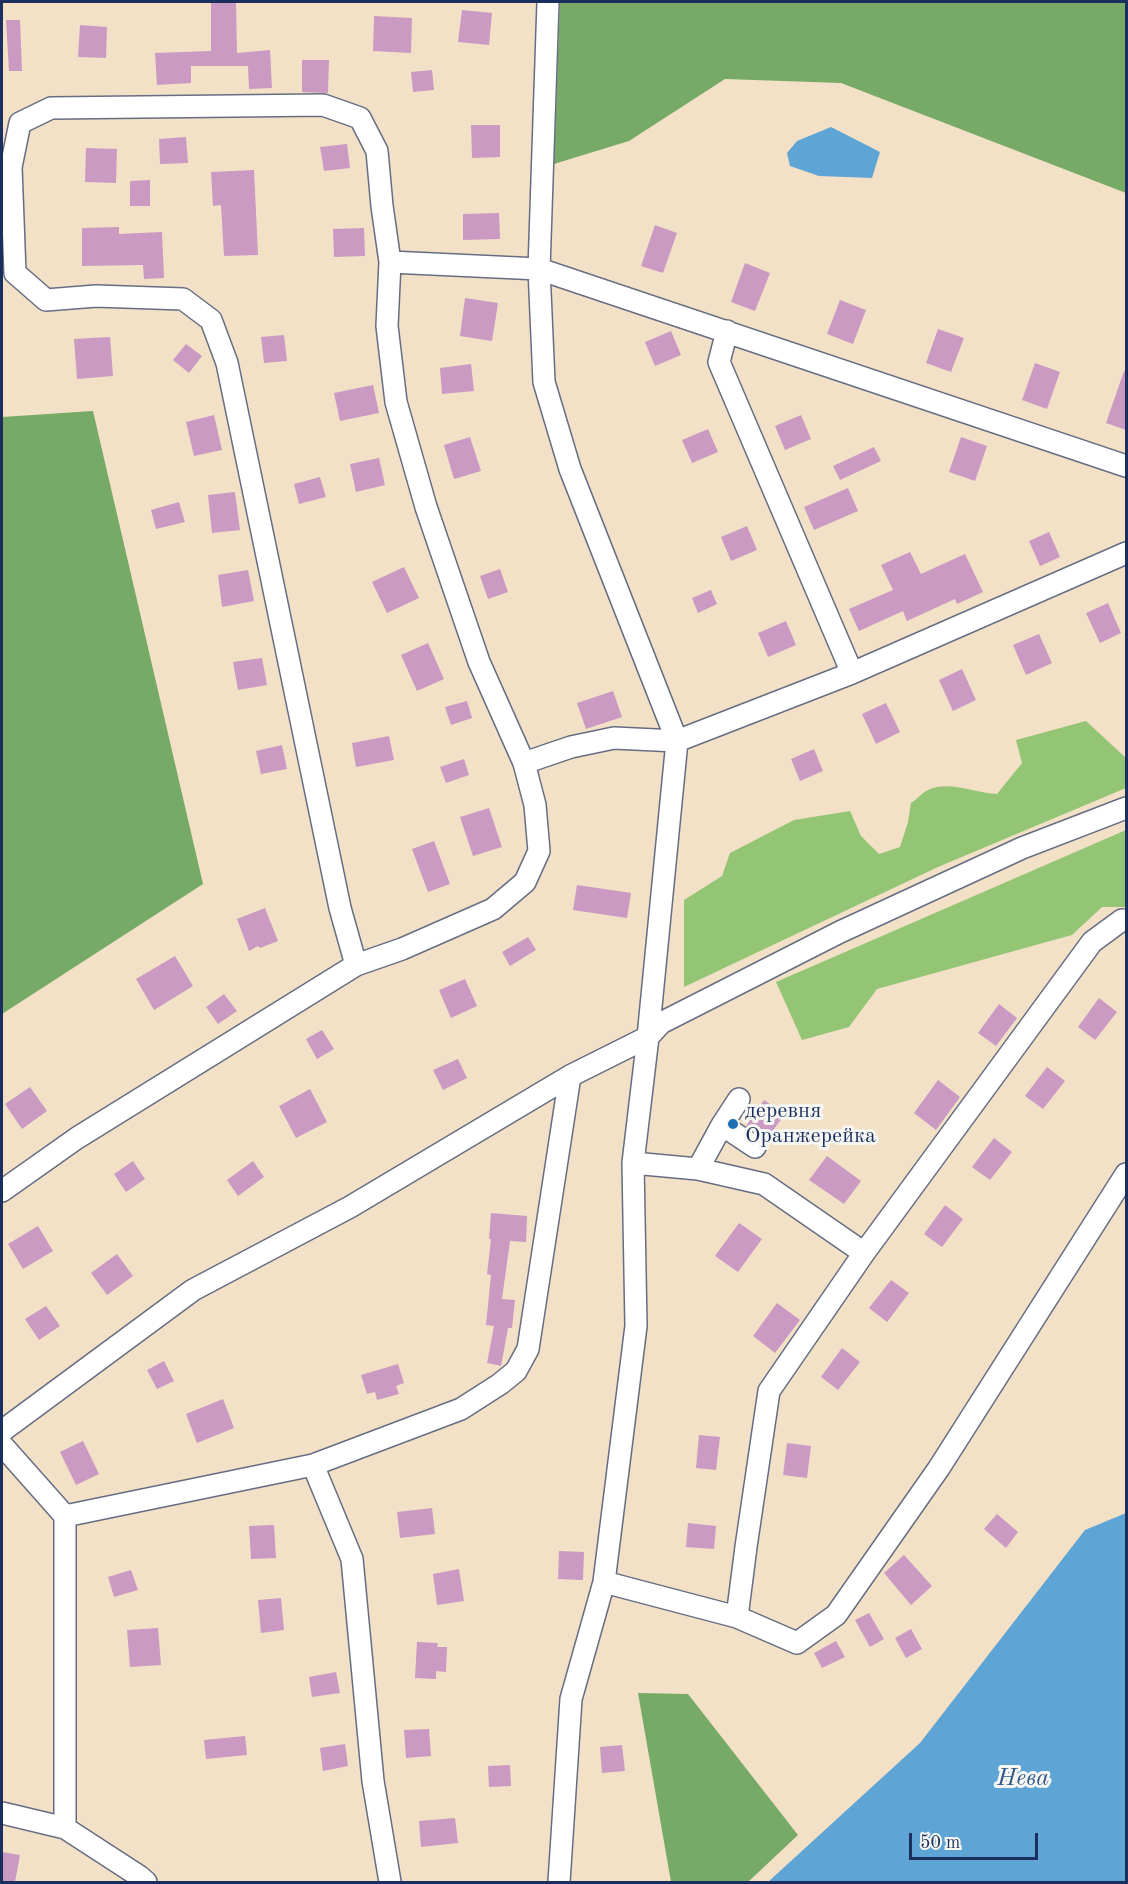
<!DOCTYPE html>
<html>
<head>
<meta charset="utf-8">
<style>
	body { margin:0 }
	#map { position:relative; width:1128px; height:1884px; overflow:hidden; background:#f2e1c7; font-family:"Old Standard TT",serif }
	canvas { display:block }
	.frame { position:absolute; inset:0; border:3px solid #1b2f5e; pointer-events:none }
	.scale { position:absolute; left:909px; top:1833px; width:129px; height:27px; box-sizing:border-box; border:3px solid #1b2f5e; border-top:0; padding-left:8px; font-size:18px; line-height:21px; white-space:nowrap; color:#1b2f5e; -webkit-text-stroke:4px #f6f6f2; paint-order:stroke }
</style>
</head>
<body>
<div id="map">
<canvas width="1128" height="1884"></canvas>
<div class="frame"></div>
<div class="scale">50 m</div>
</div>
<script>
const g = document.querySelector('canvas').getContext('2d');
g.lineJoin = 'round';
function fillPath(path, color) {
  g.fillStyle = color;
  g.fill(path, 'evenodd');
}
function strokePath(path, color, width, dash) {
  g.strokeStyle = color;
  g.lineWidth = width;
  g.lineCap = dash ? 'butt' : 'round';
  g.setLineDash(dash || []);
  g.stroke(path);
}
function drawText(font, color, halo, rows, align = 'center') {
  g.font = font + ' "Old Standard TT",serif';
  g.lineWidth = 6;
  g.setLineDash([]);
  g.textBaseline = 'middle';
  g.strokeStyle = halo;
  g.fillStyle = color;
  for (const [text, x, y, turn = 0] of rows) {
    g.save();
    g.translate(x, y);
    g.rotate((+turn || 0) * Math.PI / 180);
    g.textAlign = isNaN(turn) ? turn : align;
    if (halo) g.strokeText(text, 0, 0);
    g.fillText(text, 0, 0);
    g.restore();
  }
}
const green = new Path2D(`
	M1086 721 1126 758V788L938 867 684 987V900L722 876 730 853 794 820 850 811 861 836 879 854 900 847 908 822 911 803C916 800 921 794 926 791 948 779 974 793 997 794L1022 763 1016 740Z
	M1126 830V907H1102L1072 935 877 989 849 1027 802 1040 776 982Z`);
const forest = new Path2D(`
	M560 2H1126V193L841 83 725 79 629 141 554 164Z
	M93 411 203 884 2 1014V417Z
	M638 1693 688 1694 798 1835 748 1882H671Z`);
const water = new Path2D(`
	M831 127 880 152 872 178 819 176 790 166 787 153 797 141Z
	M1126 1513V1882H768L920 1743 1085 1530Z`);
const building = new Path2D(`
	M211 2H236L237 53 270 50 272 88 249 89 248 66H191V83L157 85 155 53 211 51Z
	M462 10 492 13 489 45 458 42Z
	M374 16 412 18 411 53 373 51Z
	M6 20H20L22 71H9Z
	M80 25 107 27 106 58 78 57Z
	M302 60H329L328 93 302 92Z
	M432 70 434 90 413 92 411 72Z
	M471 125H500V157L472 158Z
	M186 137 188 163 160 164 159 139Z
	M347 144 350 168 324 171 320 147Z
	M86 148 117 149 116 183 85 182Z
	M254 170 258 255 224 256 221 205 213 206 211 172Z
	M150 180V206H130V181Z
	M499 213 500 239 463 240V214Z
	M655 225 677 233 663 273 641 266Z
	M119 227V234L162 232 164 278 144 279 143 265 82 266V228Z
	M364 228 365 256 334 257 333 229Z
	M745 263 770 273 755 311 731 302Z
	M465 298 498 303 492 341 460 336Z
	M840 300 866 310 853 344 827 334Z
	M938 329 964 338 951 372 926 363Z
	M671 331 681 355 655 366 645 342Z
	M284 335 287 361 264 363 261 337Z
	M110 337 113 376 77 379 74 339Z
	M186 344 202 356 189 373 173 360Z
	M1035 363 1060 372 1047 409 1022 400Z
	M471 364 474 391 442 394 440 368Z
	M1124 371H1126V430L1106 423Z
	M373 385 379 413 340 421 334 393Z
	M214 415 222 450 194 456 186 422Z
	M801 415 811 439 785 450 775 426Z
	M708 429 718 452 692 463 682 440Z
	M470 437 481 471 454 479 444 445Z
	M961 437 987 446 975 481 949 472Z
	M874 447 881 461 840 480 833 466Z
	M379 458 385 485 356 492 350 464Z
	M320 477 326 497 299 504 294 484Z
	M848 488 858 511 814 530 804 507Z
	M235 492 240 530 212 533 208 495Z
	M179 502 185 522 156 529 151 510Z
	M747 526 757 550 731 561 721 537Z
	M1049 532 1060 557 1040 566 1029 541Z
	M910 552 921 574 965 554 983 592 957 604 955 599 907 621 903 611 859 631 849 609 893 590 881 565Z
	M404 567 419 598 387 613 372 582Z
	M500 569 508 592 488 599 480 576Z
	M248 570 254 601 222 607 218 575Z
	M711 590 717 604 698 613 692 598Z
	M1108 603 1121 633 1100 643 1086 613Z
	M786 621 796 645 768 657 758 633Z
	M1039 634 1052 663 1026 675 1013 645Z
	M428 643 444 679 417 691 401 655Z
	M262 658 267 685 238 690 233 662Z
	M962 669 976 700 953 711 939 680Z
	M613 691 622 717 586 729 577 703Z
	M467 701 472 718 451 725 445 707Z
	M886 703 900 732 876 744 862 714Z
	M389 736 394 760 356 767 352 743Z
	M282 745 287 769 261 774 256 751Z
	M814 749 823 771 800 781 791 759Z
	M464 759 469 775 446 783 440 767Z
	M489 808 502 847 473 856 460 817Z
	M434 841 450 884 428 892 412 849Z
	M577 885 631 893 627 918 573 910Z
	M265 908 278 941 260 948 258 946 249 951 237 919Z
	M528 937 536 950 510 966 502 952Z
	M175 956 193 986 154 1010 136 979Z
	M465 979 477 1006 451 1018 439 990Z
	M224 994 237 1011 218 1024 206 1007Z
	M1099 998 1117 1012 1095 1040 1078 1027Z
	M999 1004 1017 1018 996 1046 978 1033Z
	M322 1030 334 1049 317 1059 306 1039Z
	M458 1059 467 1078 443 1090 433 1070Z
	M1047 1067 1065 1081 1043 1109 1025 1096Z
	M938 1080 960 1097 936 1130 914 1113Z
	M30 1087 47 1111 22 1129 5 1104Z
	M310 1089 327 1122 296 1138 279 1106Z
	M764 1100 785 1114 766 1140 746 1126Z
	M994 1138 1012 1152 990 1180 972 1167Z
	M827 1156 861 1181 844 1204 809 1180Z
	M133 1161 145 1179 126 1192 114 1174Z
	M253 1161 264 1177 238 1196 227 1180Z
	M945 1205 963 1219 942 1247 924 1234Z
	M491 1213 527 1216 526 1242 510 1241 502 1299 515 1300 512 1328H508L501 1366 487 1363 494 1326 486 1325 491 1275 487 1274 491 1239H489Z
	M739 1223 762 1239 738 1272 715 1256Z
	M38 1226 53 1251 23 1269 8 1244Z
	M117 1254 133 1276 107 1295 91 1273Z
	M891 1280 909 1293 887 1322 869 1308Z
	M777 1303 800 1320 775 1353 753 1336Z
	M46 1306 60 1326 39 1340 25 1319Z
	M842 1348 860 1362 838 1390 821 1377Z
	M164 1361 174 1381 157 1389 147 1370Z
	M398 1364 404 1383 396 1386 399 1394 377 1400 375 1392 367 1394 361 1375Z
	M223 1399 234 1428 197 1443 186 1414Z
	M699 1435 720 1437 716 1470 696 1468Z
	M83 1441 99 1474 76 1485 60 1452Z
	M787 1443 811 1446 807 1478 783 1475Z
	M432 1508 435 1534 400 1538 397 1512Z
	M997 1514 1018 1532 1006 1548 984 1529Z
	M688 1523 716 1526 714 1549 686 1547Z
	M274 1525 276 1558 251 1559 249 1526Z
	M559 1551 584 1552 583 1580 558 1579Z
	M904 1555 932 1586 911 1605 884 1573Z
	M459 1569 464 1601 437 1605 433 1574Z
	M131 1570 138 1590 114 1597 108 1577Z
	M281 1598 284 1630 261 1633 258 1600Z
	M869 1613 884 1639 870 1647 855 1620Z
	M158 1628 161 1665 130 1667 127 1630Z
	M911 1629 922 1649 906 1658 895 1638Z
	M836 1641 845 1657 822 1668 814 1653Z
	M417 1642 438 1643 437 1647H447L446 1672 436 1671V1679L415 1678Z
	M336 1672 340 1693 312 1697 309 1677Z
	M429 1729 431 1756 406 1758 404 1730Z
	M245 1736 247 1755 206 1759 204 1740Z
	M345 1744 348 1766 323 1771 320 1748Z
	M622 1745 625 1771 602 1773 600 1747Z
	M510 1765 511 1786 489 1787 488 1766Z
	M455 1818 458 1843 421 1847 419 1821Z
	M2 1852 20 1855 15 1882H2Z`);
const minor = new Path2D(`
	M548 2 539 269 544 382 570 469 677 741 648 1037 633 1163 636 1326 604 1582 571 1699 559 1882
	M390 262 539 269 1126 466
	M727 331 719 362 852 673
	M524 763 571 747 614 738 677 741 852 673 1126 553
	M722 1125 755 1147
	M633 1163 698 1169 764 1184 864 1253
	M698 1169 722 1125 739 1099
	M2 1191 77 1138 356 965 402 949 493 909 525 882 539 851 535 805 524 763 479 662 426 507 396 402 387 326 390 262 382 206 377 151 360 118 323 105 51 108 20 123 11 167 15 273 46 300 96 296 183 299 211 320 227 363 340 908 356 965
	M2 1431 193 1290 350 1207 570 1076 648 1037 661 1023 840 932 1022 848 1126 808
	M2 1445 65 1516V1828
	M313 1465 352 1559 373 1781 390 1882
	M65 1516 313 1465 461 1409 500 1384 516 1371 528 1349 570 1076
	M604 1582 737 1617 797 1643 836 1615 939 1468 1126 1174
	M737 1617 746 1547 769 1391 864 1253 1092 942 1122 920
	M2 1813 65 1828 139 1876 146 1882`);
const markers = [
	[733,1124,6,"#1f6fb2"]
];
const poiNames = [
	["деревня",745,1111],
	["Оранжерейка",745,1136]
];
const waterNames = [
	["Нева",1023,1779]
];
fillPath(green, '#94c575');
fillPath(forest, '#7a6');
fillPath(water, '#5ea4d4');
fillPath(building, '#ca9ac3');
strokePath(minor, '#666d83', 24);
strokePath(minor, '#fff', 21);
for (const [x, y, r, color] of markers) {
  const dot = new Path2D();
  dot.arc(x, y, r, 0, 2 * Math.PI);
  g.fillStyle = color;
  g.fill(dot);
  strokePath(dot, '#f6f6f2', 2);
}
drawText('22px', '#1b2f5e', '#f6f6f2', poiNames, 'left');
drawText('italic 24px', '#325887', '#f6f6f2', waterNames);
</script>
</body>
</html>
